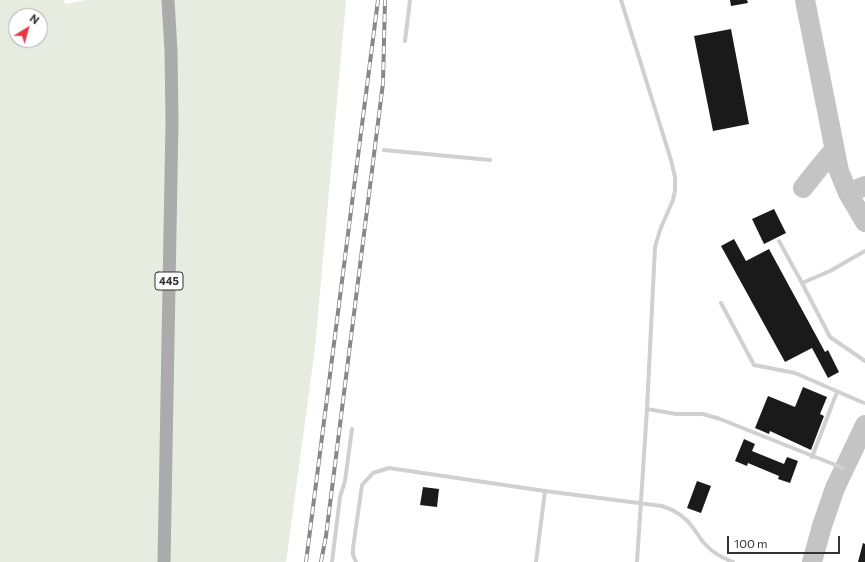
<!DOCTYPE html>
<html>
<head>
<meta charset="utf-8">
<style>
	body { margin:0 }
	#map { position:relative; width:865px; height:562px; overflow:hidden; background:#fff; font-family:Commissioner,sans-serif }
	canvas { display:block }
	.north { position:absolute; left:8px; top:8px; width:40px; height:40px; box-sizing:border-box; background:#fff; border:1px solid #adadad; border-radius:50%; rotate:37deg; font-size:11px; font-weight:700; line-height:16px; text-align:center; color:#333 }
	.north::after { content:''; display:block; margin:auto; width:14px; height:18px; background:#e63946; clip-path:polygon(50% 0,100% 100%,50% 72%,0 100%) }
	.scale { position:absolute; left:727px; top:536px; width:113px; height:18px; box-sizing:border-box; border:2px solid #333; border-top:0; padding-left:5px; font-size:12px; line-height:14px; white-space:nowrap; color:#333; -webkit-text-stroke:3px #fff; paint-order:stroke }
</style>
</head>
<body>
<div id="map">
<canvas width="865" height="562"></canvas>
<div class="north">N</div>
<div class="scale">100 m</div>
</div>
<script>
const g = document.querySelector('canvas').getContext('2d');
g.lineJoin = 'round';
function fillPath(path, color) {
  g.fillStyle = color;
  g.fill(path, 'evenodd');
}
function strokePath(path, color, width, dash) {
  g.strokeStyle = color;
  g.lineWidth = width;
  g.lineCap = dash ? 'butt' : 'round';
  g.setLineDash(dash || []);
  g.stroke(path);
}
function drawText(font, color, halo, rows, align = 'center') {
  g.font = font + ' Commissioner,sans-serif';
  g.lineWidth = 4;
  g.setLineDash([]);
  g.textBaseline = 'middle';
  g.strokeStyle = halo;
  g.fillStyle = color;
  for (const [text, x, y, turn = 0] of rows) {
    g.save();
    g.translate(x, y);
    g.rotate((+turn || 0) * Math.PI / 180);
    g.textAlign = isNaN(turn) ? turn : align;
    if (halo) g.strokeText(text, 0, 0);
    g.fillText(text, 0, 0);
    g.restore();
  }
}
const green = new Path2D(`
	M0 0H64L65 4 86 0H346L315 348 286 562H0ZM16 16H40V40H16Z`);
const taxiway = new Path2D(`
	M805 0 839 171 848 193 865 222
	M803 188 818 169 834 150
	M848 193 865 186
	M812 562 822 526 835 488 865 425`);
const building = new Path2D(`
	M730 0H747L748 3 731 6Z
	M731 29 749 124 713 131 694 36Z
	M774 209 786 233 764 244 752 219Z
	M734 239 746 261 769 249 825 352 828 350 839 372 828 378 812 348 785 362 721 246Z
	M803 387 827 397 820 414 824 416 811 450 770 431 769 434 755 428 768 396 795 407Z
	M744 439 755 444 752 451 784 464 787 457 798 461 790 483 778 479 779 476 748 463 747 466 735 461Z
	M697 481 711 486 701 513 687 508Z
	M423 487 439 489 437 507 420 505Z
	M863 543 865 544V562H858Z`);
const service = new Path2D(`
	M621 0 671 160 675 177V190L673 200 660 230 655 247 647 409 637 562
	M405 41 410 0
	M384 150 490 160
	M779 241 802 283 830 337 865 361
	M802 283 830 271 865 251
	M721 303 754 365 795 373 864 403
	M647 409 676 414H703L720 419 843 468
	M812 457 837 392
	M332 562 340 497 345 481 352 429
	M356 562 353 555V548L362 485 373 473 389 468 545 491 662 506C675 510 686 517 694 529 698 534 701 541 707 546 714 554 723 558 733 562
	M536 562 545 491`);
const primary = new Path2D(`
	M164 562 172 121 171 51 168 0`);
const rail = new Path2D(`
	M306 562 378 0
	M321 562 326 536 383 83 385 0`);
const shields = [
	[169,281,28]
];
const shieldNames = [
	["445",169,281]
];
fillPath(green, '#e6ecdf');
strokePath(taxiway, '#c4c4c4', 20);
fillPath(building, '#1a1a1a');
strokePath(service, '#d0d0d0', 4);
strokePath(primary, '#ababab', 13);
strokePath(rail, '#888', 4);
strokePath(rail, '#fff', 2.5, [8]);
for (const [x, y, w] of shields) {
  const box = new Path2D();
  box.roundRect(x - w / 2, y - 9, w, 18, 3);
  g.fillStyle = '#fff';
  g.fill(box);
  strokePath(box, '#333', 1);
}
drawText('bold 11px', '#333', null, shieldNames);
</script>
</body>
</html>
